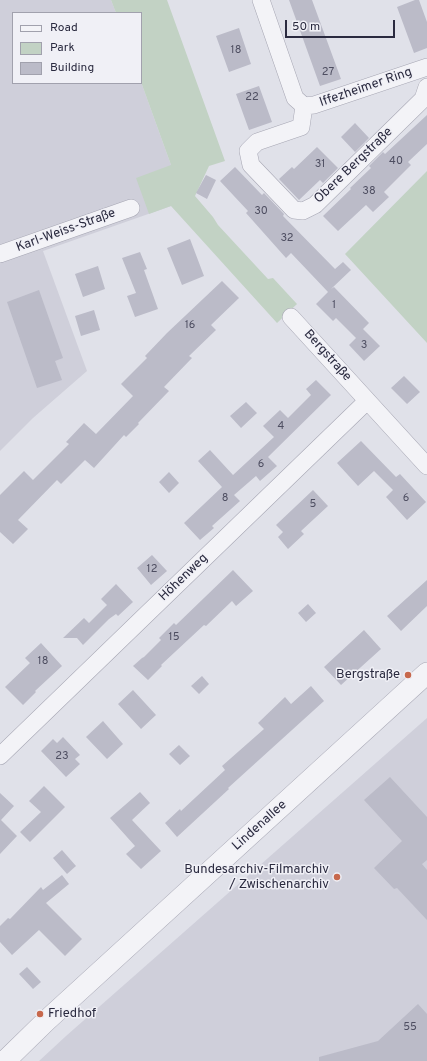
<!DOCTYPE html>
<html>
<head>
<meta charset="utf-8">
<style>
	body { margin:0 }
	#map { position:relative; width:427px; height:1061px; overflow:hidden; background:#e0e1e9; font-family:Overpass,sans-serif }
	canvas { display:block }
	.legend { position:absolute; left:12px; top:12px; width:130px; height:72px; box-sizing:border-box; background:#f0f0f6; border:1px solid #a1a1ad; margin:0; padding:5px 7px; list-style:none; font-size:12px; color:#2a2a3f }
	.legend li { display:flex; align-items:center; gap:8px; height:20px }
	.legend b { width:20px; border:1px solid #a1a1ad }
	.scale { position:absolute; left:285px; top:20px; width:110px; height:18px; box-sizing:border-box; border:2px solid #2a2a3f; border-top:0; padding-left:5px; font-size:12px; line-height:14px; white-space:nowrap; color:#2a2a3f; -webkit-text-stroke:3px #f0f0f6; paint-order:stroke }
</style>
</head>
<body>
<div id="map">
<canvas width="427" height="1061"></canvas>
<ul class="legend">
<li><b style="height:5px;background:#f3f3f7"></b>Road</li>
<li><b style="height:11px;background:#c2d2c4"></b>Park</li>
<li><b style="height:11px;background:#bbbbc8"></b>Building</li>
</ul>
<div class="scale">50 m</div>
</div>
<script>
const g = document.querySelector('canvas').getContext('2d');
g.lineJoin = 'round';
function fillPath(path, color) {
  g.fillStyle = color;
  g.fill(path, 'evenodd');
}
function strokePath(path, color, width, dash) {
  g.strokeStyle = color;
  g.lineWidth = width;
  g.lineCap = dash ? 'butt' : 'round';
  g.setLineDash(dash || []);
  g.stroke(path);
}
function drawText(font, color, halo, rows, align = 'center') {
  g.font = font + ' Overpass,sans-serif';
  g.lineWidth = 3;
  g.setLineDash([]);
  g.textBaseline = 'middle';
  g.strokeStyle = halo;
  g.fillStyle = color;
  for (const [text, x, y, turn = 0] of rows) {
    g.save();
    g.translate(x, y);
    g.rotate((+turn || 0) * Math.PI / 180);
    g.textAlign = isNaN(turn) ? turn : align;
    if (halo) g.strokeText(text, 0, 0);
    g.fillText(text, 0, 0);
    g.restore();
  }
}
const built = new Path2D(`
	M0 0H111L116 13H13V83L141 82 171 165V206L43 251 87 371 33 418 0 451Z
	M427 718V1061H39L66 1036Z`);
const green = new Path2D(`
	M111 0H167L225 161 209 166 195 196 213 217 218 225 268 279 273 278 297 304 277 323 171 206 149 214 136 178 171 165 141 82V13H116Z
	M427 171V343L345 254Z`);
const building = new Path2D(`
	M289 0H312L341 79 320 86Z
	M415 0H419L427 22V48L414 53 397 7Z
	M239 28 251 64 229 72 216 36Z
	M259 86 272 122 249 130 236 94Z
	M427 115V144L408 162 411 165 384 192 389 197 373 212 366 205 338 231 323 216 351 189 350 188 371 168 369 166 383 152 385 154Z
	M355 123 369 138 355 152 341 137Z
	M317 147 338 168 323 183 320 180 299 200 279 179 292 167 294 169Z
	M235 167 262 195 264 193 284 214 283 216 335 269 343 262 351 270 331 289 334 287 369 323 363 329 380 346 364 361 349 345 356 338 336 318 333 321 316 304 328 292 291 253 286 258 246 213 248 211 220 181Z
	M206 175 216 180 207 199 196 193Z
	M190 239 204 276 182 285 167 248Z
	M140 252 147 269 144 270 158 309 135 317 127 296 136 293 122 258Z
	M98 266 105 289 83 297 75 274Z
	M222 281 239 298 211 325 216 330 189 356 192 358 164 387 169 391 138 423 139 424 126 437 124 435 94 468 85 460 61 484 57 480 18 520 28 529 13 544 0 532V495L24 471 33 480 69 444 66 442 84 423 96 434 133 396 121 384 147 358 145 356 167 333Z
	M39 290 63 358 55 361 62 380 37 388 7 302Z
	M94 310 100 330 81 336 75 316Z
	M404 376 420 392 407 404 391 388Z
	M316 380 331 395 268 457 277 466 260 481 256 476 234 495 240 501 212 526 214 528 200 540 184 523 222 487 198 461 210 450 233 475 274 437 263 426 280 410 288 418 311 395 306 389Z
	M246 402 257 413 241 428 230 416Z
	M361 441 396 477 400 474 426 502 407 520 386 497 393 490 374 471 358 486 337 463Z
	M169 472 179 483 169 493 159 482Z
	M313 490 328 506 301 531 304 534 288 549 278 537 283 532 276 525Z
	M152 555 167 571 151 585 137 568Z
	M233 570 253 591 236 606 232 601 206 626 204 625 161 665 162 666 148 680 133 666 142 658 144 657 161 640 159 638 174 623 176 625Z
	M427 580V606L401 631 387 616Z
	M116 584 133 602 118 616 116 614 109 619 83 645 77 638H63L84 618 89 623 107 605 101 599Z
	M308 604 316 613 306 622 298 613Z
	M364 630 381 649 341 685 324 667Z
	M41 643 62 666 35 691 36 692 23 705 5 687 30 663 25 658Z
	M202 676 209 684 199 694 191 686Z
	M311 686 324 701 228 788 229 789 177 837 165 823 180 809 181 811 225 770 222 766 264 729 258 723 285 697 291 704Z
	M133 690 156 715 141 729 118 704Z
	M103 721 123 744 107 759 86 737Z
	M63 737 80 755 75 759 80 764 66 777 41 751 53 739 57 743Z
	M179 745 190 756 180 765 169 754Z
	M390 777 427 817V860L422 864 427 870V920L397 888 394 889 374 868 402 841 364 800Z
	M44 786 65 807 30 842 20 832 41 812 29 801Z
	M140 792 150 803 132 820 161 851 141 869 126 854 135 846 110 818Z
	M0 793 14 806 1 820 17 836 0 854Z
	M62 850 76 866 67 874 53 858Z
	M62 875 69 884 46 903 82 939 65 956 39 930 12 955 0 942V926L8 918 10 919 41 887 43 890Z
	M27 967 41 982 33 989 19 974Z
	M418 1004 427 1014V1061H319V1057L378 1041Z`);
const minor = new Path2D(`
	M261 0 295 98 304 106
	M304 106 301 127 257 142 248 151 251 165 294 210 303 211 315 205 423 99 427 87
	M304 106 314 105 427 67
	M0 254 131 208
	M291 317 427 466
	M0 756 367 401`);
const tertiary = new Path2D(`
	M5 1061 46 1021 427 673`);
const markers = [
	[408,675,4,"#c7684c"],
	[337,877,4,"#c7684c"],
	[40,1014,4,"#c7684c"]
];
const numberNames = [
	["18",236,51],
	["27",328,73],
	["22",252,98],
	["40",396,162],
	["31",320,165],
	["38",369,192],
	["30",261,212],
	["32",287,239],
	["1",334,306],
	["16",190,326],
	["3",364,346],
	["4",281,427],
	["6",261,465],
	["8",225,499],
	["6",406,499],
	["5",313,505],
	["12",152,570],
	["15",174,638],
	["18",43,662],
	["23",62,757],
	["55",410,1028]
];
const streetNames = [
	["Iffezheimer Ring",366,88,-19],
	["Obere Bergstraße",354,166,-44],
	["Karl-Weiss-Straße",66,231,-20],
	["Bergstraße",327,356,48],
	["Höhenweg",184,578,-44],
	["Lindenallee",260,826,-42]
];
const poiNames = [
	["Bergstraße",400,675],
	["Bundesarchiv-Filmarchiv",329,870],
	["/ Zwischenarchiv",329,885],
	["Friedhof",48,1014,"left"]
];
fillPath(built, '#cfcfda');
fillPath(green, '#c2d2c4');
fillPath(building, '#bbbbc8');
strokePath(minor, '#a6a6b3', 18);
strokePath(tertiary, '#a6a6b3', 22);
strokePath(minor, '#f3f3f7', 17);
strokePath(tertiary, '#f3f3f7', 21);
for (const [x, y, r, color] of markers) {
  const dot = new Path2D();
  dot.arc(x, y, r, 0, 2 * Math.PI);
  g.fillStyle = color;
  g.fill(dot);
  strokePath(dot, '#f0f0f6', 1.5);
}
drawText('11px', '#4e4e61', null, numberNames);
drawText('13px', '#2a2a3f', '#f0f0f6', streetNames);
drawText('13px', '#2a2a3f', '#f0f0f6', poiNames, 'right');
</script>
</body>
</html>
